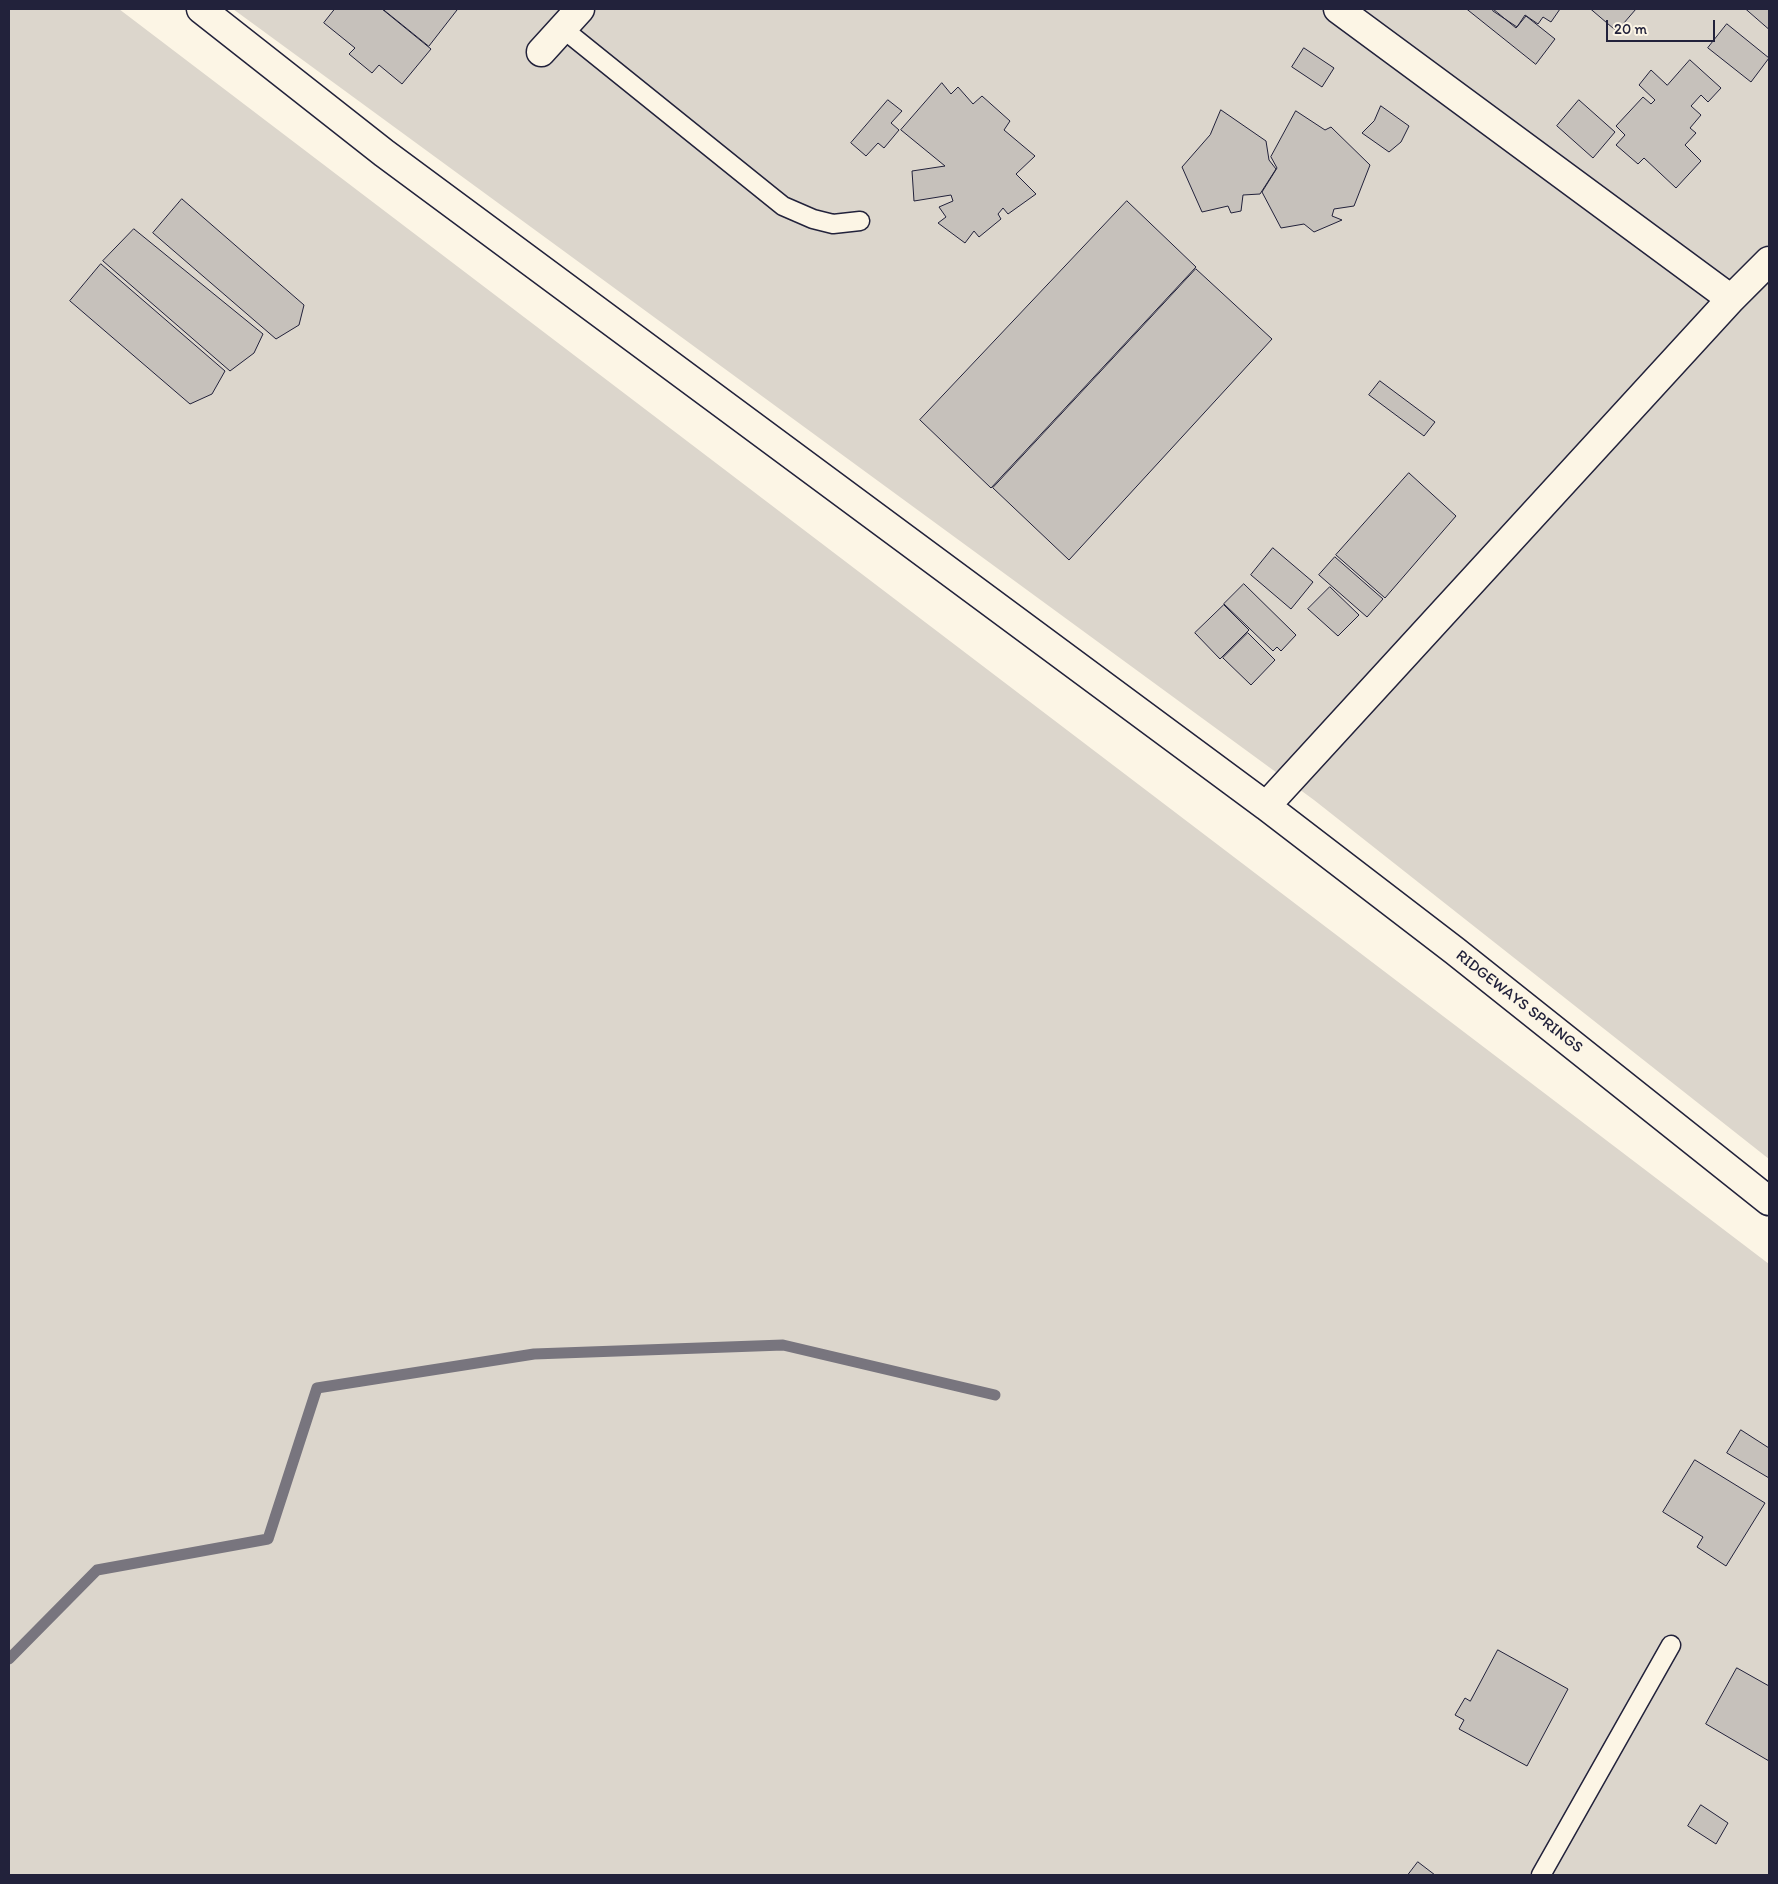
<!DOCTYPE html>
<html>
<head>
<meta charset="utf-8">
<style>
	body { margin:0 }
	#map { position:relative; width:1778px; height:1884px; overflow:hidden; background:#fcf5e5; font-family:Itim,sans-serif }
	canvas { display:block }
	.frame { position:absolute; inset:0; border:10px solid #22223b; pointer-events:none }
	.scale { position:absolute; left:1606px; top:20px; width:109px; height:22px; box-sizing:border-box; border:2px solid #22223b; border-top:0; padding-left:6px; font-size:15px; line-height:18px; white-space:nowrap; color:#22223b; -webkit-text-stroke:4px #fcf5e5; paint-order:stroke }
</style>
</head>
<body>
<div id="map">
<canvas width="1778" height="1884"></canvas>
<div class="frame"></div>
<div class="scale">20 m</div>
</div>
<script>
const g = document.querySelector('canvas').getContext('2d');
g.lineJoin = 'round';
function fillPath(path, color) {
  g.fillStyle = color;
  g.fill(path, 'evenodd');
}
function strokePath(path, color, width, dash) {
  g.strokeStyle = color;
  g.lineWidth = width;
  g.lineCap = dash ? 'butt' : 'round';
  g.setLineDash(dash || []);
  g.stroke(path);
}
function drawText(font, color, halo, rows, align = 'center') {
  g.font = font + ' Itim,sans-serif';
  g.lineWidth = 5;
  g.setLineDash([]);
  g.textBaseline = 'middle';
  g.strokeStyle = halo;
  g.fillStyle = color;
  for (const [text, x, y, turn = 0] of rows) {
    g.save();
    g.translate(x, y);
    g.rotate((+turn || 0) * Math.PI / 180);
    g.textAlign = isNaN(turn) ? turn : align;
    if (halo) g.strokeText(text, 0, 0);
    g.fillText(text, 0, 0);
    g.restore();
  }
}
const green = new Path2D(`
	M9 9H119L1769 1264V1875H9Z
	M233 9H1769V1159L1314 800Z`);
const stream = new Path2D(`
	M9 1659 97 1570 268 1539 317 1388 534 1354 783 1345 995 1395`);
const building = new Path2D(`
	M335 9H382L431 49 402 84 379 65 372 73 349 54 355 48 324 23Z
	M383 9H455L457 10 429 46Z
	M1467 9H1493L1516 28 1526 16 1555 39 1536 64Z
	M1494 9H1560L1551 22 1543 17 1538 24 1525 15 1517 27 1493 11Z
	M1591 9H1636L1617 31Z
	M1746 9H1769V29Z
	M1727 24 1769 58 1751 82 1708 48Z
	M1304 48 1334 68 1322 87 1292 67Z
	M1690 60 1721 88 1708 102 1701 95 1691 106 1701 115 1690 128 1696 133 1685 145 1701 161 1676 188 1644 158 1638 164 1616 145 1625 135 1616 126 1643 97 1651 104 1655 100 1639 85 1651 70 1667 85Z
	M942 83 951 94 958 87 973 104 982 96 1010 121 1004 130 1035 156 1016 174 1036 194 1008 214 1003 208 998 214 1001 219 979 237 974 231 965 243 938 223 946 217 939 207 953 201 951 195 914 201 912 171 945 166 901 130Z
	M888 100 902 111 891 123 899 130 884 148 878 143 866 156 851 143Z
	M1579 100 1615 132 1593 158 1557 126Z
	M1381 106 1409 126 1401 142 1389 152 1362 133 1374 121Z
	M1221 110 1266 141 1269 160 1276 169 1260 194 1243 195 1241 211 1231 213 1228 206 1202 212 1182 167 1210 135Z
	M1296 111 1325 130 1331 127 1370 165 1354 206 1334 209 1332 216 1342 220 1314 232 1304 224 1281 228 1262 192 1277 168 1271 157Z
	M182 199 304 305 299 325 276 339 153 233Z
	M1127 201 1196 267 991 488 920 420Z
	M134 229 263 334 254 353 230 371 103 261Z
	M101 264 225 371 212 394 190 404 70 301Z
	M1196 269 1272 339 1069 560 993 488Z
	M1380 381 1435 422 1424 436 1369 395Z
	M1409 473 1456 516 1385 598 1336 555Z
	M1273 548 1313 582 1291 609 1251 575Z
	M1335 557 1383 599 1367 617 1319 575Z
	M1244 584 1296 635 1281 651 1277 647 1273 651 1224 604Z
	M1330 587 1359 615 1338 636 1308 609Z
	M1224 605 1249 630 1220 659 1195 633Z
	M1248 633 1275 660 1251 685 1223 658Z
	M1741 1430 1769 1448V1478L1727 1453Z
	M1695 1460 1765 1503 1726 1566 1697 1547 1703 1537 1663 1512Z
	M1498 1650 1568 1689 1527 1766 1459 1729 1464 1720 1455 1715 1465 1698 1470 1701Z
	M1737 1668 1769 1686V1761L1706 1724Z
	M1701 1805 1728 1823 1716 1844 1688 1826Z
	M1418 1862 1435 1875H1408Z`);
const lane = new Path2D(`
	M562 28 783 206 813 219 833 224 860 221
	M1541 1875 1671 1645`);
const street = new Path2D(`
	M201 9 384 153 1266 806 1731 299 1769 261
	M1338 9 1731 299
	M541 52 580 9
	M1266 806 1455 951 1769 1201`);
const streetNames = [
	["RIDGEWAYS SPRINGS",1519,1002,38]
];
fillPath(green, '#dcd6cc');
strokePath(stream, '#78757e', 11);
fillPath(building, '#c6c1bb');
strokePath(building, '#22223b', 1);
strokePath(lane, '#22223b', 21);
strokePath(street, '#22223b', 31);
strokePath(lane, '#fcf5e5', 18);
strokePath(street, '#fcf5e5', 28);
drawText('16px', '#22223b', '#fcf5e5', streetNames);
</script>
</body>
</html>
